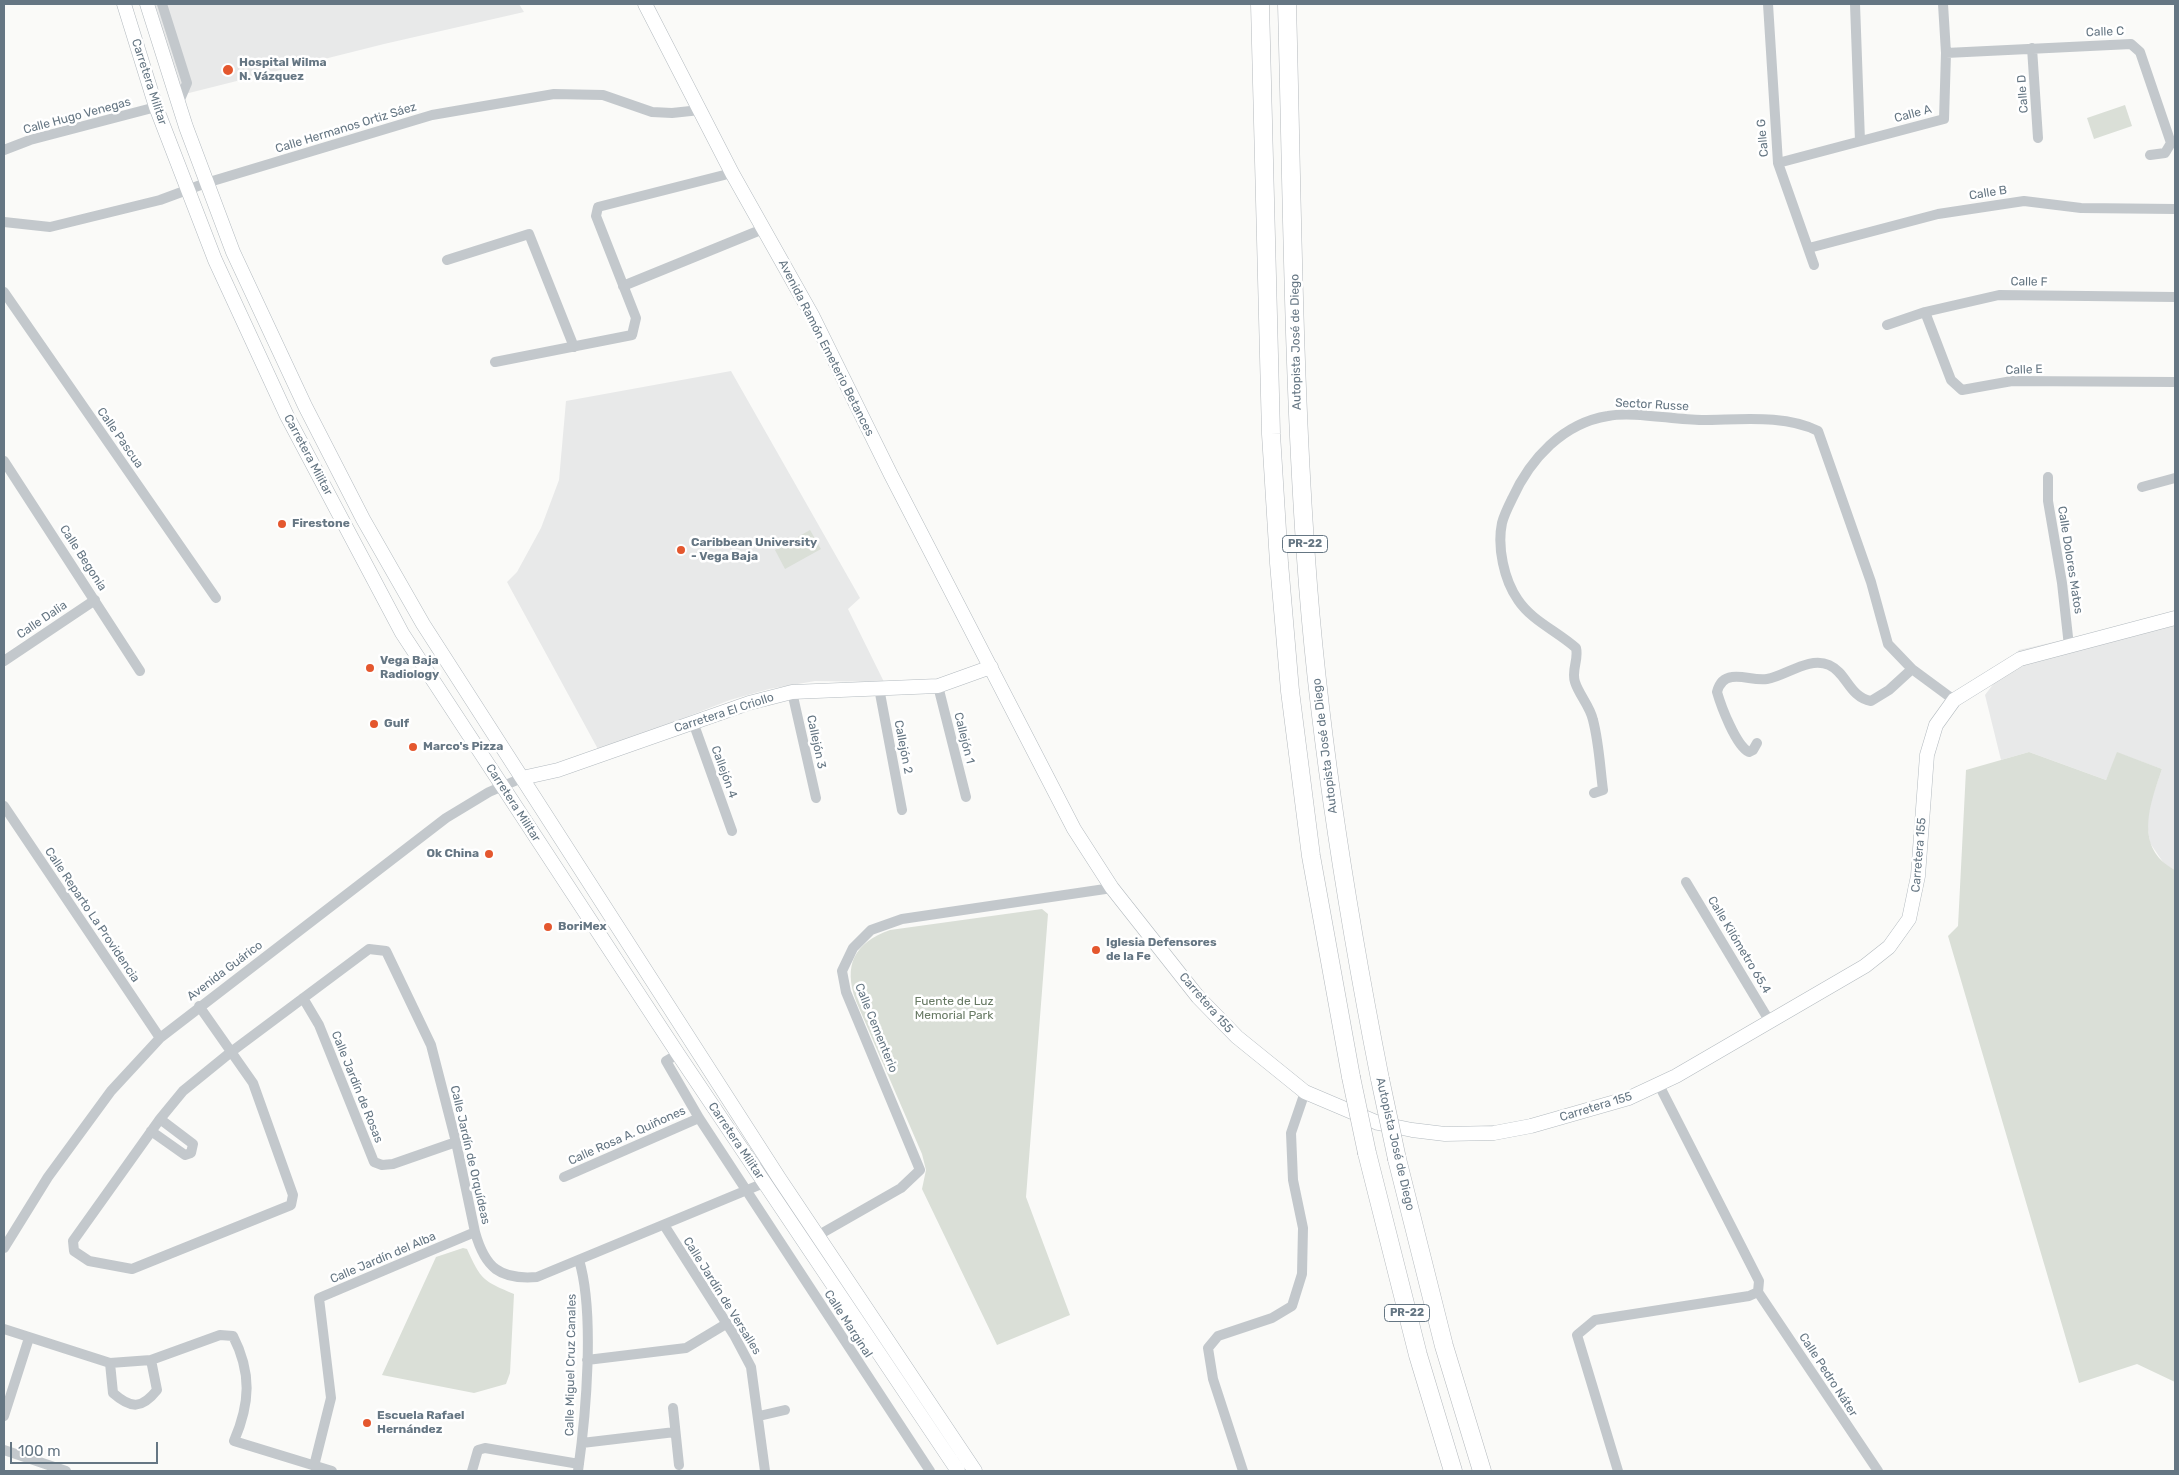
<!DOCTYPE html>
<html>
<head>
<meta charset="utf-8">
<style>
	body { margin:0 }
	#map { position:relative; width:2179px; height:1475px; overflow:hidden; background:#fafaf8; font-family:Rubik,sans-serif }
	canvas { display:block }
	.frame { position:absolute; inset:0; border:5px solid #657683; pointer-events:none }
	.scale { position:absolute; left:10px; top:1442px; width:148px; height:22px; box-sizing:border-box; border:2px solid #657683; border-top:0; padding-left:6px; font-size:15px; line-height:18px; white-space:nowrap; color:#657683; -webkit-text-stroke:4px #fff; paint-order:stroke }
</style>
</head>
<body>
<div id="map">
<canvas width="2179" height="1475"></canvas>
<div class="frame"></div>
<div class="scale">100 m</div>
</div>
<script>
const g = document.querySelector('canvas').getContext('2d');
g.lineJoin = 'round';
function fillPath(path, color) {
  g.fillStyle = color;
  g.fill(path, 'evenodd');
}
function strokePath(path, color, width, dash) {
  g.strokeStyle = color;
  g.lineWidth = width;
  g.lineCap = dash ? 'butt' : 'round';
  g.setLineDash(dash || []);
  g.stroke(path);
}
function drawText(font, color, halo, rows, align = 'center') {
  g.font = font + ' Rubik,sans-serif';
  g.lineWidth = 5;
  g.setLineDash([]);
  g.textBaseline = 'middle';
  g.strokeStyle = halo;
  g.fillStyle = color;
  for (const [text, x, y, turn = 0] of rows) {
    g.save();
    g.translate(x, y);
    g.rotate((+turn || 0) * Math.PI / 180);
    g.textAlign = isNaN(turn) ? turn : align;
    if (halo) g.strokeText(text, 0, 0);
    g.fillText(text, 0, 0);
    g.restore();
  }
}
const built = new Path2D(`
	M155 4H519L524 12 384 44 181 95Z
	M731 371 860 598 848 609 884 682 815 681 769 689 730 700 599 751 507 582 517 572 541 528 559 480 566 401Z
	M2175 614V870L2165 865 2150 843 2147 823 2151 800 2162 769 2118 753 2106 780 2029 752 2001 760 1985 695 2019 650Z`);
const green = new Path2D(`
	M2125 105 2132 126 2094 139 2087 118Z
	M810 530 821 549 785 569 775 550Z
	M2029 752 2106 780 2117 752 2162 769C2150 804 2133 848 2175 870V1382L2137 1364 2079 1383 1948 936 1958 926 1966 770Z
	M1042 909 1048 914 1026 1197 1070 1315 997 1345 922 1189 926 1170 922 1154 856 1001C843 965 854 943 890 930Z
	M463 1248 467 1249C481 1280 483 1281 514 1294L510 1373 506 1384 474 1393 382 1375 436 1257Z`);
const street = new Path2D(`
	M162 4 187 83 178 104
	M1768 4 1778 163 1814 265
	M1855 4 1860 141
	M2032 48 2038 138
	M1946 53 2131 44 2140 52 2171 143 2165 153 2150 155
	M4 150 30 140 156 107
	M1778 163 1944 119 1946 53 1943 4
	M4 222 50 227 160 200 206 183 432 115 554 94 603 95 652 112 672 113 700 110
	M1809 248 1938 214 2024 201 2081 208 2175 209
	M447 260 529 234 574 347
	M623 286 763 229
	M4 292 216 598
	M1925 312 1951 380 1962 390 2012 381 2175 382
	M1887 325 1925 312 1999 295 2175 297
	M495 362 632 335 636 318 596 216 598 207 732 173
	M4 461 140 671
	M2048 477V501L2062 583 2069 646
	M2142 487 2175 478
	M4 661 95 600
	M938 686 966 797
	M879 688 902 810
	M792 692 816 798
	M693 722 732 831
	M1757 743 1753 750 1749 752C1736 746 1721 706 1717 692 1719 684 1724 678 1732 677 1743 675 1755 681 1767 679 1786 676 1809 656 1829 665 1847 673 1849 697 1871 701L1889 690 1912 669
	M1594 793 1603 790C1600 767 1599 743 1593 720 1590 706 1579 695 1575 682 1571 670 1579 660 1576 648 1557 631 1532 621 1518 600 1504 580 1497 547 1502 523 1504 515 1508 507 1512 499 1530 459 1563 423 1608 416 1633 411 1674 420 1702 420 1739 420 1784 414 1818 431L1871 582 1888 644 1912 669 1954 700
	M4 806 160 1038
	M1686 882 1770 1022
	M303 998 319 1025 374 1162 382 1165 393 1164 456 1142
	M199 1006 253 1083 293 1195 291 1205 132 1269 89 1261 74 1251 73 1241 160 1119 183 1091 231 1052 369 949 386 951 431 1045 456 1142 475 1232C485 1268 500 1280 537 1277L764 1183
	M678 1054 666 1061 699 1118 930 1471
	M1659 1085 1759 1281 1758 1292
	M151 1131 185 1155 191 1153 193 1144 160 1119
	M564 1177 699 1118
	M664 1225 734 1335 751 1367 765 1471
	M817 1236 901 1188 920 1170 846 992 842 971 853 948 871 930 902 919 1112 888
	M4 1248 48 1177 111 1091 160 1038 446 818 489 792 522 778
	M1758 1292 1878 1471
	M4 1329 110 1363 151 1360 220 1335 233 1336C252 1373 250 1404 234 1441L332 1471
	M587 1360 686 1348 726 1324
	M110 1363 113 1393C131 1409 142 1409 157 1390L151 1360
	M673 1408 679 1465
	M4 1416 29 1338
	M759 1416 785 1410
	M582 1443 675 1432
	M4 1450 66 1471
	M314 1466 331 1398 319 1298 475 1232
	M472 1471 478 1450 485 1448 579 1464
	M578 1471C586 1415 595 1313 579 1260
	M1243 1471 1213 1379 1208 1348 1218 1336 1272 1318 1292 1306 1302 1274 1303 1228 1293 1180 1291 1133 1305 1092
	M1618 1471 1577 1335 1595 1320 1749 1296 1758 1292`);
const secondary = new Path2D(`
	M124 4 156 107 215 260 287 416 402 633 678 1054 958 1471
	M147 4 186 127 233 252 305 406 363 519 423 624 779 1178 975 1471
	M645 4 732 173 813 317 891 475 1074 829 1112 888 1198 997 1237 1037 1305 1092 1378 1123 1412 1130 1445 1134 1494 1133 1531 1126 1629 1098 1676 1076 1865 966 1889 947 1909 919 1918 876 1927 755 1936 725 1954 700 2020 659 2175 618
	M522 778 558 770 749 703 792 692 938 686 991 667`);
const highway = new Path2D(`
	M1260 4 1271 434 1279 563 1290 691 1311 856 1351 1077
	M1287 4C1292 188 1293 374 1306 558 1318 733 1346 907 1380 1079
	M1367 1153 1418 1355 1453 1471
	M1397 1159 1444 1346 1482 1471`);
const highwayBridge = new Path2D(`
	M1351 1077 1367 1153
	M1380 1079 1397 1159`);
const markers = [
	[228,70,6,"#e4572e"],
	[282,524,5,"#e4572e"],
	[681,550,5,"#e4572e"],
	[370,668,5,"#e4572e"],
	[374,724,5,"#e4572e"],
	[413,747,5,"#e4572e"],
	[489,854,5,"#e4572e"],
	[548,927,5,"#e4572e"],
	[1096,950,5,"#e4572e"],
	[367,1423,5,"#e4572e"]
];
const shields = [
	[1305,544,45],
	[1407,1313,45]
];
const shieldNames = [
	["PR-22",1305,544],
	["PR-22",1407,1313]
];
const streetNames = [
	["Calle C",2105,32,-2],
	["Carretera Militar",149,82,72],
	["Calle D",2023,94,-94],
	["Calle A",1913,114,-15],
	["Calle Hugo Venegas",77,116,-15],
	["Calle Hermanos Ortiz Sáez",346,128,-17],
	["Calle G",1763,138,-95],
	["Calle B",1988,193,-9],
	["Calle F",2029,282,1],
	["Autopista José de Diego",1296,342,-91],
	["Avenida Ramón Emeterio Betances",826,348,63],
	["Calle E",2024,370,-2],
	["Sector Russe",1652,405,3],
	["Calle Pascua",120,438,55],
	["Carretera Militar",308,455,62],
	["Calle Begonia",83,558,57],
	["Calle Dolores Matos",2070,560,81],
	["Calle Dalia",42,620,-34],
	["Carretera El Criollo",724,713,-18],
	["Callejón 1",964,738,76],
	["Callejón 3",816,742,78],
	["Autopista José de Diego",1325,746,-97],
	["Callejón 2",903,747,79],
	["Callejón 4",724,772,70],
	["Carretera Militar",513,803,57],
	["Carretera 155",1919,855,-85],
	["Calle Reparto La Providencia",92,915,56],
	["Calle Kilómetro 65.4",1739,945,59],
	["Avenida Guárico",225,971,-37],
	["Carretera 155",1206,1003,49],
	["Calle Cementerio",876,1028,68],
	["Calle Jardín de Rosas",357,1087,68],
	["Carretera 155",1596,1107,-17],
	["Calle Rosa A. Quiñones",627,1136,-24],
	["Carretera Militar",736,1141,56],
	["Autopista José de Diego",1395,1144,77],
	["Calle Jardín de Orquídeas",470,1155,77],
	["Calle Jardín del Alba",383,1258,-23],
	["Calle Jardín de Versalles",722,1296,58],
	["Calle Marginal",848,1324,57],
	["Calle Miguel Cruz Canales",571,1365,-89],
	["Calle Pedro Náter",1828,1375,57]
];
const poiNames = [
	["Hospital Wilma",239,63],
	["N. Vázquez",239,77],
	["Firestone",292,524],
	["Caribbean University",691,543],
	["- Vega Baja",691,557],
	["Vega Baja",380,661],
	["Radiology",380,675],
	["Gulf",384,724],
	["Marco's Pizza",423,747],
	["Ok China",479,854,"right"],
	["BoriMex",558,927],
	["Iglesia Defensores",1106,943],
	["de la Fe",1106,957],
	["Escuela Rafael",377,1416],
	["Hernández",377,1430]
];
const parkNames = [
	["Fuente de Luz",954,1002],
	["Memorial Park",954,1016]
];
fillPath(built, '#e8e9e9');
fillPath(green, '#dadfd7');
strokePath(secondary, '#b3babf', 15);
strokePath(highway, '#b4b9bd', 19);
strokePath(street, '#c3c8cc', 10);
strokePath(secondary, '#fff', 14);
strokePath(highway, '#fff', 18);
strokePath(highwayBridge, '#b4b9bd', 19, []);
strokePath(highwayBridge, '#fff', 18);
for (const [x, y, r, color] of markers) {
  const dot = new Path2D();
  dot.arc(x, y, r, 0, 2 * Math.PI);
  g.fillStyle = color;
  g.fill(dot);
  strokePath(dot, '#fff', 2);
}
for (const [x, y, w] of shields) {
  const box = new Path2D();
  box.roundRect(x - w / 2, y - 8.5, w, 17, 4);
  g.fillStyle = '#fff';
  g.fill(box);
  strokePath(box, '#657683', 1);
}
drawText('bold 11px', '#657683', null, shieldNames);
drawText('12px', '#657683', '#fff', streetNames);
drawText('bold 12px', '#657683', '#fff', poiNames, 'left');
drawText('12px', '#687a64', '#fff', parkNames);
</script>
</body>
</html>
